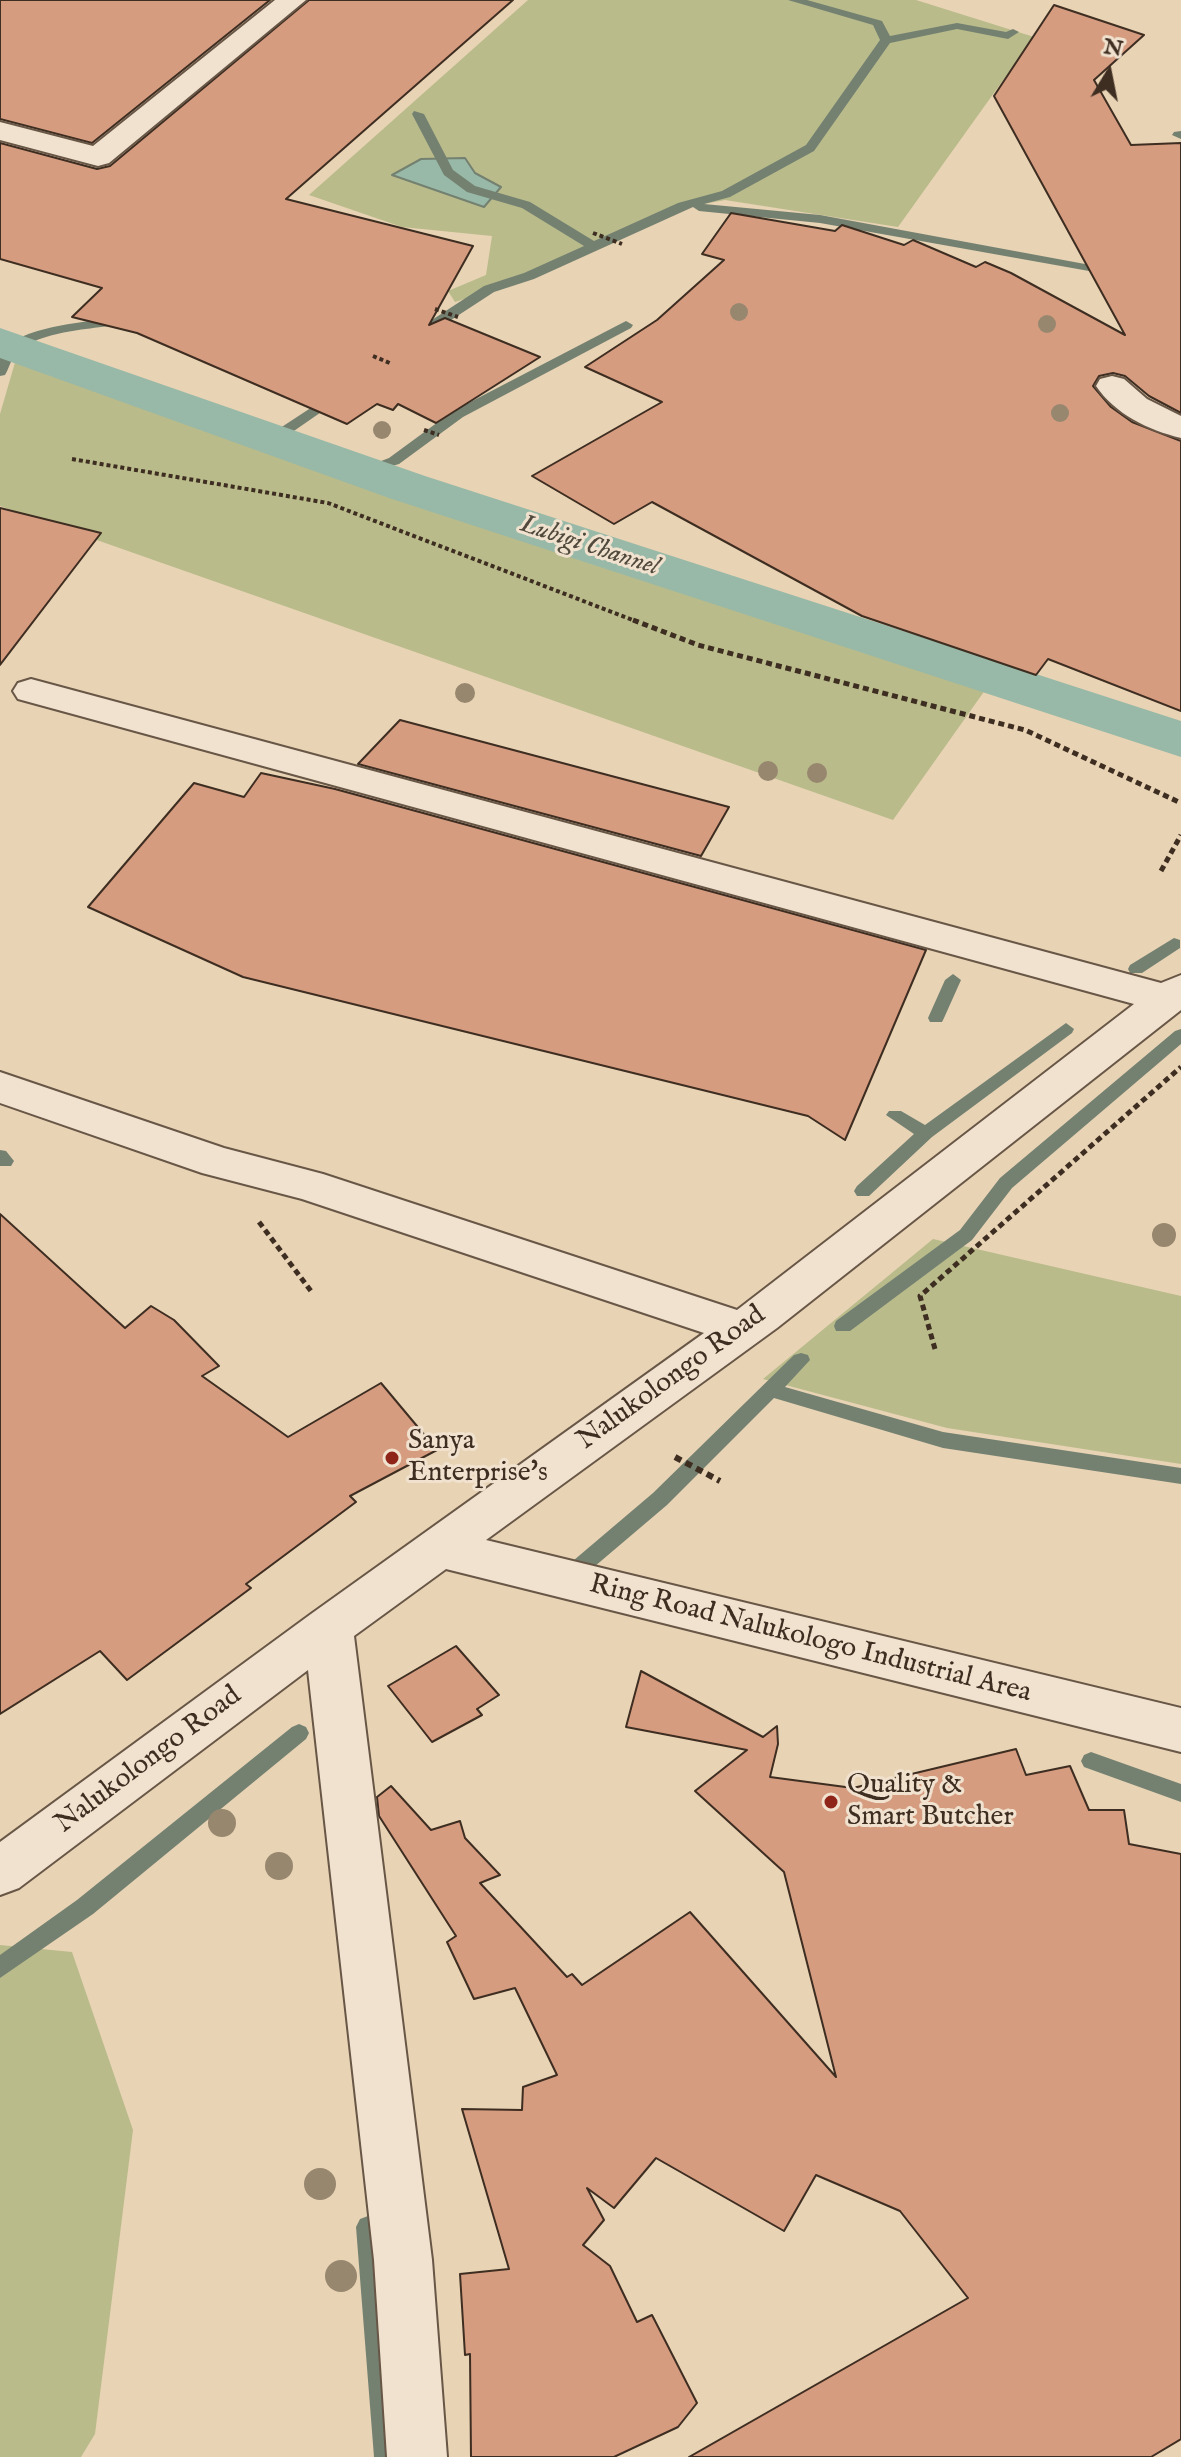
<!DOCTYPE html>
<html>
<head>
<meta charset="utf-8">
<style>
	body { margin:0 }
	#map { position:relative; width:1181px; height:2457px; overflow:hidden; background:#e8d3b4; font-family:"IM FELL English",serif }
	canvas { display:block }
	.north { position:absolute; left:1069px; top:32px; width:80px; height:80px; -webkit-text-stroke:6px #f0e2ce; paint-order:stroke; rotate:10deg; font-size:22px; font-weight:700; line-height:32px; text-align:center; color:#3e2d21 }
	.north::after { content:''; display:block; margin:auto; width:28px; height:36px; background:#3e2d21; clip-path:polygon(50% 0,100% 100%,50% 72%,0 100%) }
</style>
</head>
<body>
<div id="map">
<canvas width="1181" height="2457"></canvas>
<div class="north">N</div>
</div>
<script>
const g = document.querySelector('canvas').getContext('2d');
g.lineJoin = 'round';
function fillPath(path, color) {
  g.fillStyle = color;
  g.fill(path, 'evenodd');
}
function strokePath(path, color, width, dash) {
  g.strokeStyle = color;
  g.lineWidth = width;
  g.lineCap = dash ? 'butt' : 'round';
  g.setLineDash(dash || []);
  g.stroke(path);
}
function drawText(font, color, halo, rows, align = 'center') {
  g.font = font + ' "IM FELL English",serif';
  g.lineWidth = 6;
  g.setLineDash([]);
  g.textBaseline = 'middle';
  g.strokeStyle = halo;
  g.fillStyle = color;
  for (const [text, x, y, turn = 0] of rows) {
    g.save();
    g.translate(x, y);
    g.rotate((+turn || 0) * Math.PI / 180);
    g.textAlign = isNaN(turn) ? turn : align;
    if (halo) g.strokeText(text, 0, 0);
    g.fillText(text, 0, 0);
    g.restore();
  }
}
const green = new Path2D(`
	M528 0H916L1034 37 898 227 725 200 693 206 543 274 455 302 448 291 486 275 492 236 402 227 309 195Z
	M16 359 283 454 988 686 893 820 0 506V414Z
	M933 1239 1181 1296V1464L947 1428 763 1379Z
	M0 1945 72 1952 133 2130 95 2434 81 2457H0Z`);
const water = new Path2D(`
	M465 158 475 173 501 187 484 207 392 175 421 159Z`);
const stream = new Path2D(`
	M788 0H807L882 21 890 36 957 23 1006 32 1013 29 1019 32 1008 39 957 29 890 43 814 151 730 197 704 204 820 215 1112 269 1118 273 1117 276 820 223 699 211 693 207 534 279 494 292 425 337H415V331L484 286 524 273 584 246 522 208 467 192 444 175 412 114 414 111 424 114 453 170 475 186 530 202 594 241 678 203 722 191 806 145 880 40 873 25Z
	M1181 131V139L1172 135 1174 132Z
	M128 315 135 319 133 322C100 330 33 328 13 358 10 363 8 370 5 375L0 376C0 371 0 362 0 357 11 324 99 322 128 315Z
	M626 321 633 325 631 328 463 417 399 464 362 475 355 471 389 458 453 411Z
	M335 392 342 396 340 399 278 442H268V436Z
	M1174 938 1180 940V948L1142 973H1130L1128 969 1130 965Z
	M953 974 961 980 944 1018 942 1022H930L928 1018 945 980Z
	M1066 1023 1074 1029 1072 1033 932 1137 869 1196H857L854 1191 857 1186 914 1134 886 1115 889 1111H901L925 1125Z
	M1181 1029V1044L1012 1188 972 1240 850 1331H836L834 1326 836 1321 960 1230 1000 1178 1175 1031Z
	M0 1150 6 1151 14 1161 11 1166H0Z
	M801 1353 808 1355 810 1360 785 1387 943 1432 1181 1468V1484L943 1448 774 1398 667 1505 581 1578 574 1580 567 1578 564 1572 567 1566 653 1493 794 1355Z
	M299 1724 306 1727 309 1733 306 1739 93 1914 0 1978V1955L77 1900 292 1727Z
	M1091 1752 1181 1784V1802L1084 1767 1081 1761 1084 1755Z
	M368 2216 376 2219 380 2227 398 2457H374L356 2227 360 2219Z`);
const canal = new Path2D(`
	M0 328 425 476 1181 721V757L389 498 0 358Z`);
const building = new Path2D(`
	M0 0H270L92 143 0 119Z
	M309 0H513L286 199 473 246 429 325 445 318 540 357 436 423 398 404 393 410 377 404 347 424 137 333 72 317 102 288 0 259V143L97 169 110 166Z
	M1054 5 1144 35 1094 80 1131 145 1181 143V413L1149 396 1125 376 1113 373 1099 376 1093 386 1111 407 1132 422 1181 441V711L1048 659 1036 675 862 616 652 502 614 524 532 476 662 402 585 367 657 320 724 260 702 254 731 213 835 231 842 225 904 245 913 240 976 267 985 262 1011 273 1125 335 994 96Z
	M0 508 101 533 0 665Z
	M400 720 619 778 729 807 701 856 358 764Z
	M261 773 335 789 926 950 845 1140 808 1116 243 977 88 907 194 783 244 797Z
	M0 1214 125 1328 151 1306 174 1320 219 1366 202 1376 288 1437 381 1383 437 1450 350 1496 356 1502 246 1584 251 1588 127 1680 100 1651 0 1714Z
	M456 1646 499 1695 477 1709 482 1715 432 1742 388 1686Z
	M641 1671 763 1737 777 1726 778 1744 770 1777 853 1788 1016 1749 1026 1775 1070 1766 1089 1810H1124L1129 1844 1181 1854V2439L1151 2457H689L968 2298 900 2211 816 2175 784 2231 656 2158 614 2208 587 2188 604 2220 583 2245 610 2266 637 2322 652 2315 697 2403 678 2427 614 2457H471L470 2354 465 2355 460 2274 509 2269 462 2109 522 2110 523 2087 557 2075 515 1988 474 1999 447 1942 456 1936 379 1816 377 1797 391 1786 431 1830 460 1821 465 1838 500 1875 480 1883 567 1977 572 1974 582 1985 690 1912 836 2077 784 1872 695 1791 747 1750 626 1727Z`);
const pathFar2 = new Path2D(`
	M593 233 622 244
	M435 309 458 317
	M373 356 392 364
	M424 430 439 435
	M72 459 328 503 638 622`);
const pathFar1 = new Path2D(`
	M633 620 698 645 1025 730 1181 803
	M1161 871 1181 835
	M259 1222 311 1291
	M935 1349 920 1296 1181 1067`);
const path = new Path2D(`
	M675 1457 720 1481`);
const minor = new Path2D(`
	M275 0H306L109 163 98 166 0 140V122L93 146Z
	M1112 376 1124 379 1147 399 1181 416V438C1148 430 1115 414 1096 386L1100 379Z
	M31 679 1161 983 1181 975V1010L777 1328 486 1540 1181 1708V1752L446 1569 354 1636 432 2260 447 2457H387L374 2260 308 1670 19 1888 0 1895V1842L311 1614 704 1333 302 1199 202 1173 0 1103V1072L224 1148 323 1174 737 1310 1134 1004 18 699 13 691 18 683Z`);
const trees = [
	[739,312,9],
	[1047,324,9],
	[1060,413,9],
	[382,430,9],
	[465,693,10],
	[768,771,10],
	[817,773,10],
	[1164,1235,12],
	[222,1823,14],
	[279,1866,14],
	[320,2184,16],
	[341,2276,16]
];
const markers = [
	[392,1458,8,"#8f2418"],
	[831,1802,8,"#8f2418"]
];
const farWaternames = [
	["Lubigi Channel",589,547,18]
];
const streetNames = [
	["Nalukolongo Road",672,1379,-36],
	["Ring Road Nalukologo Industrial Area",810,1640,14],
	["Nalukolongo Road",149,1761,-37]
];
const poiNames = [
	["Sanya",408,1442],
	["Enterprise's",408,1474],
	["Quality &",847,1786],
	["Smart Butcher",847,1818]
];
fillPath(green, '#b9bb8b');
fillPath(water, '#98b9a7');
strokePath(water, '#748171', 2);
fillPath(stream, '#748171');
fillPath(canal, '#98b9a7');
fillPath(building, '#d59c80');
strokePath(building, '#3e2d21', 2);
strokePath(minor, '#685646', 4);
strokePath(pathFar2, '#3e2d21', 4, [4, 3]);
strokePath(pathFar1, '#3e2d21', 5, [6, 4]);
strokePath(path, '#3e2d21', 6, [7, 5]);
fillPath(minor, '#f0e2ce');
g.fillStyle = '#98876f';
for (const [x, y, r] of trees) {
  g.beginPath();
  g.arc(x, y, r, 0, 2 * Math.PI);
  g.fill();
}
for (const [x, y, r, color] of markers) {
  const dot = new Path2D();
  dot.arc(x, y, r, 0, 2 * Math.PI);
  g.fillStyle = color;
  g.fill(dot);
  strokePath(dot, '#f0e2ce', 3);
}
drawText('italic 26px', '#50493c', '#f0e2ce', farWaternames);
drawText('28px', '#3e2d21', '#f0e2ce', streetNames);
drawText('28px', '#3e2d21', '#f0e2ce', poiNames, 'left');
</script>
</body>
</html>
